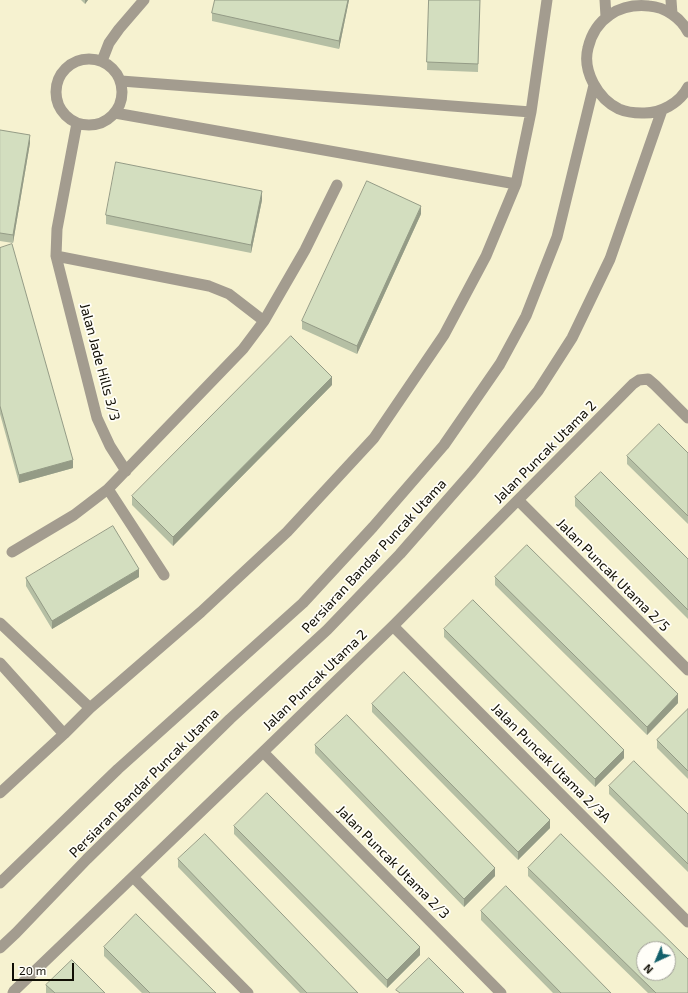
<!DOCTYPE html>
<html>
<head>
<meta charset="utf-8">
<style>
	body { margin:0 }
	#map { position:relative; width:688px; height:993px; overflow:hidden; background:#f6f2d0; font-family:"Exo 2",sans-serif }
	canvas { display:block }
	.north { position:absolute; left:636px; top:941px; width:40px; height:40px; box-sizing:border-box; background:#fffef8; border:1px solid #9f9e96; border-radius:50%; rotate:224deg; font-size:11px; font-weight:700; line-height:16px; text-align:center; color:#100e04 }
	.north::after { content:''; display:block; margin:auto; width:14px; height:18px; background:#13606b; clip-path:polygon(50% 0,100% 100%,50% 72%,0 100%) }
	.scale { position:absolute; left:12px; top:963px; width:62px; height:18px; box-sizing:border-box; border:2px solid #100e04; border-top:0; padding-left:5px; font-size:12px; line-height:14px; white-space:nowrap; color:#100e04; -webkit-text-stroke:3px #fffef8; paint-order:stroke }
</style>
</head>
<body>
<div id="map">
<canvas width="688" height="993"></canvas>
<div class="north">N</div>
<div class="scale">20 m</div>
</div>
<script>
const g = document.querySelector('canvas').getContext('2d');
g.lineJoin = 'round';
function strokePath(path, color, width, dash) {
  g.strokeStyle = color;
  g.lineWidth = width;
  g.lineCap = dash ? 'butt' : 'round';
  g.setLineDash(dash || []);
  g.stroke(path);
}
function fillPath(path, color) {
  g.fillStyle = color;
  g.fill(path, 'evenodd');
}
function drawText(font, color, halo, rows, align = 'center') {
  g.font = font + ' "Exo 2",sans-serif';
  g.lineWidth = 3.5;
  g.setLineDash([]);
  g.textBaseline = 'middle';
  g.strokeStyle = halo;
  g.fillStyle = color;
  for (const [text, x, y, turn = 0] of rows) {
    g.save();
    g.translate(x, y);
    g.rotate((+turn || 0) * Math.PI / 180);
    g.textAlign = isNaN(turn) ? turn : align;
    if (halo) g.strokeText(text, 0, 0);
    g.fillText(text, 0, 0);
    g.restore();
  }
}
const minor = new Path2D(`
	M56 92a33 33 0 1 1 66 0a33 33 0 1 1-66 0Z
	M102 61 109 43 119 29 144 0
	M121 81 531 112
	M115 113 516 184
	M77 123 57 229 56 256 97 418 110 446 126 471
	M56 256 209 286 229 294 264 321
	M108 489 164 575
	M518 500 688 670
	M12 552 74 515 108 489 243 349 264 321 305 250 337 185
	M0 623 90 708
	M393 626 688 922
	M0 663 64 734
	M263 752 501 993
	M0 793 64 734 90 708 201 612 287 532 374 438 444 335 486 256 516 184 531 112 547 0
	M133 877 248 993
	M13 993 14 991 263 752 393 626 633 384 639 380 648 379 655 385 688 418`);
const tertiary = new Path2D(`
	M605 0 606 17
	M671 0 672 14
	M688 32C681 18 665 7 649 6 620 3 595 18 588 48 582 71 598 99 619 109 626 112 634 113 642 113 660 114 680 103 688 87
	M0 883 118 769 303 603 373 527 444 445 500 364 526 316 557 237 594 85
	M0 948 16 933 87 859 230 719 327 630 400 554 472 472 538 391 572 338 610 259 662 110`);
const wall = new Path2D(`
	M81 0H88L85 4Z
	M215 0H349L339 49 212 21V13Z
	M429 0H480L478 72 427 70Z
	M0 130 30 143 13 243 0 241Z
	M262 200 251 253 106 224V215Z
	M421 214 357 354 302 329V321Z
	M0 248 73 468 19 483 0 414Z
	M332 385 173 546 132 505V496Z
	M688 453V524L627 464V456Z
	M575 497 688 559V619L575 506Z
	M139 577 52 629 26 586V578Z
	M495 577 678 703 647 735 495 585Z
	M444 629 624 758 595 787 444 637Z
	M372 704 550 828 518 860 372 712Z
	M688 709V779L657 748V740Z
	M315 745 495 876 464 907 315 753Z
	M609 786 688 814V872L609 794Z
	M234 826 420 955 387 988 234 834Z
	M178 859 358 993H300L178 867Z
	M528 868 688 993H648L528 876Z
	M481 911 611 993H553L481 920Z
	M104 947 216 993H142L104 956Z
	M46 985 105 993H46Z`);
const shadedWall = new Path2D(`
	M85 0H88L85 4Z
	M348 0H349L339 49V41Z
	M30 135V143L13 243V235Z
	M262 191V200L251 253V245Z
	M421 206V214L357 354V346Z
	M332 377V385L173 546V537Z
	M73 460V468L19 483V475Z
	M139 569V577L52 629V621Z
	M678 694V703L647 735V727Z
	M624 750V758L595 787V779Z
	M550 820V828L518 860V852Z
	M495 868V876L464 907V899Z
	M420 947V955L387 988V980Z`);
const building = new Path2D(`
	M215 0H348L339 41 212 13Z
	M429 0H480L478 64 427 62Z
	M0 130 30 135 13 235 0 233Z
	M116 162 262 191 251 245 106 215Z
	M367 181 421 206 357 346 302 321Z
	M12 244 73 460 19 475 0 406V248Z
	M291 336 332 377 173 537 132 496Z
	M659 424 688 453V516L627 456Z
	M601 472 688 559V610L575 497Z
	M113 526 139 569 52 621 26 578Z
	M527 545 678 694 647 727 495 577Z
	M473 600 624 750 595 779 444 629Z
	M404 672 550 820 518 852 372 704Z
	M688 709V771L657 740Z
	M347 715 495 868 464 899 315 745Z
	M634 761 688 814V864L609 786Z
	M267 793 420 947 387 980 234 826Z
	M205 834 358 993H307L178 859Z
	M561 834 688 959V993H656L528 868ZM644 949H668V973H644Z
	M506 886 611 993H561L481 911Z
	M136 914 216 993H150L104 947Z
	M429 958 464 993H400L396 990Z
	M72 960 105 993H55L46 985Z`);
const streetNames = [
	["Jalan Jade Hills 3/3",100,362,75],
	["Jalan Puncak Utama 2",545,452,-45],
	["Persiaran Bandar Puncak Utama",374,556,-47],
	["Jalan Puncak Utama 2/5",613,575,45],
	["Jalan Puncak Utama 2",315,680,-44],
	["Jalan Puncak Utama 2/3A",551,763,45],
	["Persiaran Bandar Puncak Utama",144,783,-45],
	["Jalan Puncak Utama 2/3",393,862,45]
];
strokePath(minor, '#a39c8f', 11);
strokePath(tertiary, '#a39c8f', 11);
fillPath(wall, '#b5bfa4');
fillPath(shadedWall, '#949b86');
fillPath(building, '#d3debf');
strokePath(building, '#949b86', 1);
drawText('14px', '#100e04', '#fffef8', streetNames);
</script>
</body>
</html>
